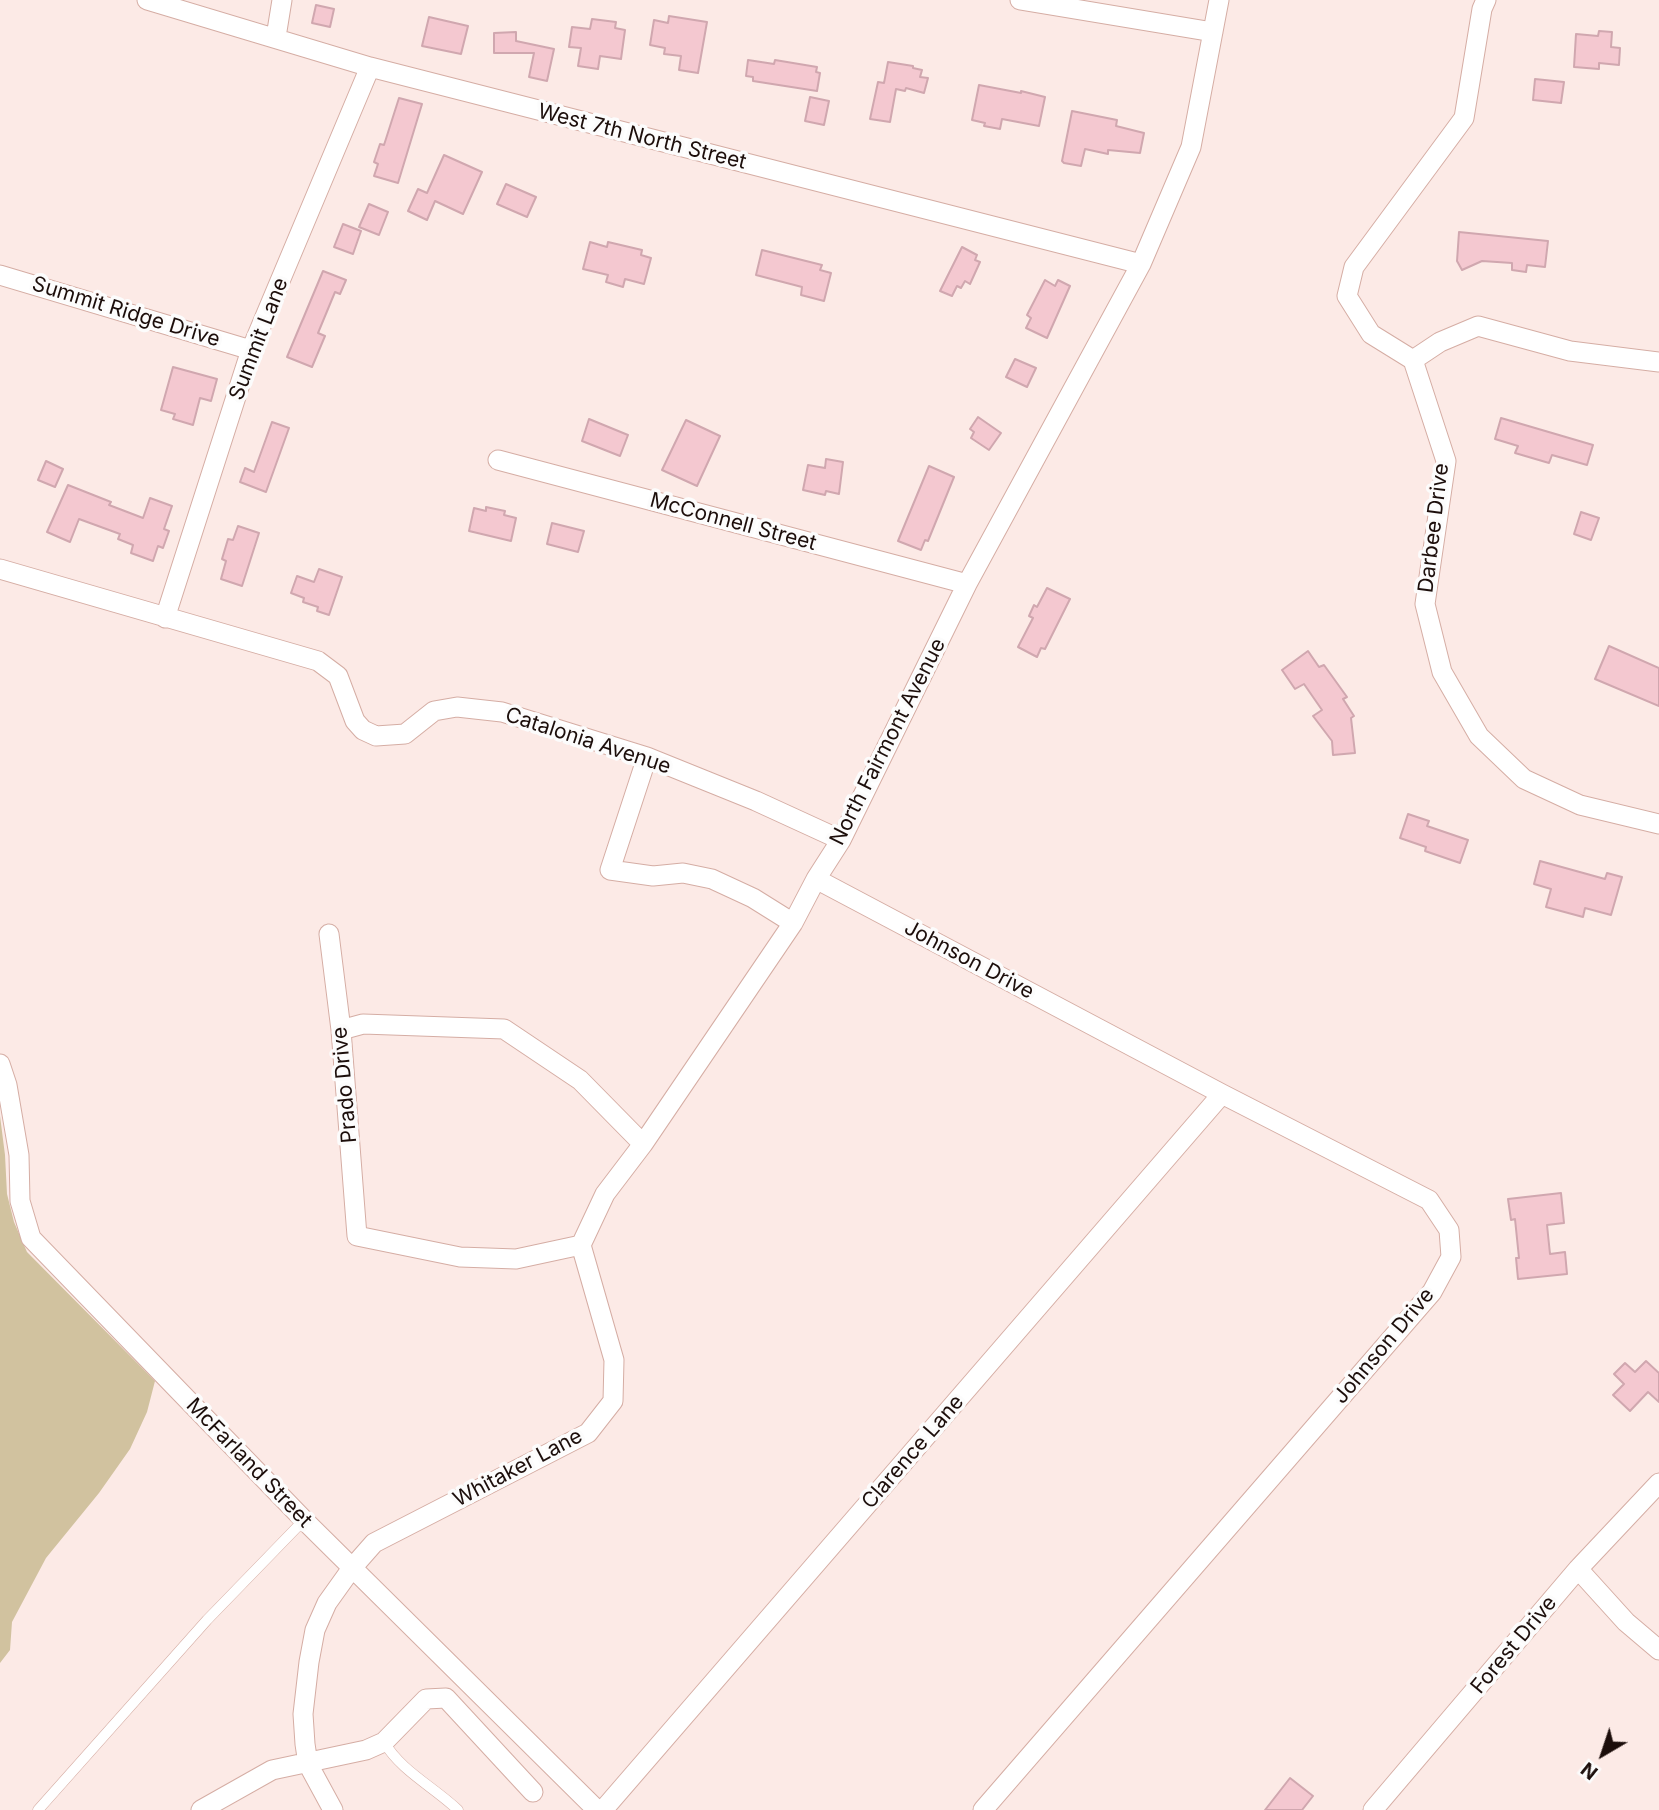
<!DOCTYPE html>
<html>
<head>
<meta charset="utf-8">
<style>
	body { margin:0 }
	#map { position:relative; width:1659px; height:1810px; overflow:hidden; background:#fceae6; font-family:Inter,sans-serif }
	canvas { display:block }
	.north { position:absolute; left:1568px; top:1719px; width:70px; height:70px; -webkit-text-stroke:5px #fcfcfc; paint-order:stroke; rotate:219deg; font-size:19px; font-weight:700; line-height:28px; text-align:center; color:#1c0e0b }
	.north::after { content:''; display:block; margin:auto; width:24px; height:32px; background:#1c0e0b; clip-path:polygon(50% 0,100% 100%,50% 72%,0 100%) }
</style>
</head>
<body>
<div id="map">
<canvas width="1659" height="1810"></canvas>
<div class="north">N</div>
</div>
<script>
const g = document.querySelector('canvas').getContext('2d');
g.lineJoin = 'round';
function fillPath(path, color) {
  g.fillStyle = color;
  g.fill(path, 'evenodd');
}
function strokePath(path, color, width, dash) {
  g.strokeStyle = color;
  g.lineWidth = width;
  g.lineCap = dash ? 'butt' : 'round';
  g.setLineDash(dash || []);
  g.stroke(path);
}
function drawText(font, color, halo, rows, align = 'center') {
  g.font = font + ' Inter,sans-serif';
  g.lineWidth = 7;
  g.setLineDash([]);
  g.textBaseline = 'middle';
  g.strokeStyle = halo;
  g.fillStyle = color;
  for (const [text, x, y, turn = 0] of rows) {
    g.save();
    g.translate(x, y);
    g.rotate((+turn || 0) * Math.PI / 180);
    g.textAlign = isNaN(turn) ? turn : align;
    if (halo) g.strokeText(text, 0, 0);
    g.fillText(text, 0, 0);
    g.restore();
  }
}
const green = new Path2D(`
	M0 1116 5 1155 7 1194 14 1222 27 1252 155 1381 147 1412 130 1449 99 1493 46 1558 12 1622 10 1650 0 1663Z`);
const building = new Path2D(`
	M316 5 334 9 330 27 312 23Z
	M669 16 707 22 698 73 679 70 681 56 664 54 665 48 650 45 654 20 668 23Z
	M429 17 468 26 461 54 422 46Z
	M592 19 616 22 615 28 625 30 621 59 600 56 598 69 578 66 581 48 569 47 572 27 590 29Z
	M1599 31 1612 32 1611 47 1620 48 1619 65 1599 63V69L1574 67 1576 34 1598 36Z
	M516 32V41L554 49 547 81 529 77 534 53H494V33Z
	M748 60 774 64 775 60 817 67 816 72 820 73 817 91 753 81V77L746 76Z
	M888 62 913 66V68L922 70 920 77 928 78 924 93 906 88 905 91 896 89 890 122 870 119 878 82 884 83Z
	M1535 79 1564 82 1561 103 1533 100Z
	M979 85 1021 93V91L1045 97 1039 126 1002 119 1000 129 984 126 985 123 972 120Z
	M810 97 829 101 824 125 805 121Z
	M399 98 422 104 398 183 374 176 378 164 374 162 380 144 384 145Z
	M1072 111 1117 120 1116 126 1144 133 1140 153 1108 150V154L1085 149 1081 166 1064 163 1062 161Z
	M444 155 482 172 463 214 435 201 427 220 408 211 418 189 427 193Z
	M506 184 536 197 527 217 497 204Z
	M369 204 388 212 379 235 359 227Z
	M343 224 361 231 353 254 334 247Z
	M1459 232 1548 241 1545 267 1527 265 1526 272 1512 270V263L1482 261 1462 270 1457 261Z
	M590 242 607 247 608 242 642 250 641 255 651 258 644 284 625 279 623 287 606 282 608 275 583 269Z
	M962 247 977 255 975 260 980 262 970 284 965 281 961 288 957 286 952 296 940 291Z
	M762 250 822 265 820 270 831 273 824 301 801 295 802 287 756 275Z
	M323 271 346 280 340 294 335 292 318 333 325 336 312 367 287 357Z
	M1045 280 1055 286 1058 280 1070 286 1047 338 1026 328 1031 318 1027 315Z
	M1015 359 1036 368 1027 387 1006 377Z
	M173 367 217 379 211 401 200 398 193 425 173 419 175 414 161 410Z
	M978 417 1001 433 989 450 971 438 974 432 970 429Z
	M1501 418 1593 445 1587 465 1552 455 1549 463 1515 453 1518 446 1495 439Z
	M589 419 628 435 620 456 582 441Z
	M686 420 720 436 697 486 662 470Z
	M272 422 289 428 266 492 240 482 245 468 254 472Z
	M826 459 843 462 839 494 826 491 825 495 803 490 808 465 825 468Z
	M46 461 63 469 55 487 38 480Z
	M929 466 954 477 928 541 925 540 921 550 898 541Z
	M68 485 111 502 109 505 143 518 150 498 172 506 164 529 169 531 163 548 158 546 153 561 131 553 133 545 118 539 120 534 79 519 70 542 47 532Z
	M486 507 505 511 504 515 516 518 511 541 469 531 474 508 486 511Z
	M1581 512 1599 518 1591 540 1574 534Z
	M552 523 584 531 578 552 547 544Z
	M238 526 259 533 242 586 221 579 226 561 222 559 228 539 233 540Z
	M319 569 342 577 329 615 317 611 318 607 303 602 304 598 291 593 297 576 314 582Z
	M1047 588 1070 599 1045 649 1041 648 1037 657 1018 647 1033 618 1029 616 1034 605 1037 607Z
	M1609 646 1659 668V706L1595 679Z
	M1308 651 1319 667 1324 665 1347 697 1343 699 1354 716 1351 718 1355 753 1333 755 1332 741 1313 716 1322 710 1304 684 1295 689 1282 670Z
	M1408 814 1429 821 1427 826 1468 840 1460 863 1425 851 1426 847 1400 838Z
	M1540 861 1605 879 1607 873 1622 877 1611 915 1585 908 1583 917 1546 907 1551 889 1534 884Z
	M1561 1193 1564 1223 1547 1225 1550 1254 1565 1252 1567 1274 1518 1279 1516 1258H1519L1515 1219 1511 1220 1508 1199Z
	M1646 1361 1659 1373V1402L1648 1392 1630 1411 1613 1395 1624 1384 1614 1374 1625 1363 1635 1372Z
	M1290 1778 1313 1796 1302 1810H1265Z`);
const lane = new Path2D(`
	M384 1742C401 1771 434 1787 458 1810
	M38 1810 207 1620 304 1520`);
const street = new Path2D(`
	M147 0 370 67 1141 264
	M1020 0 1213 32
	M1486 0 1482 9 1464 118 1354 267 1347 296 1371 334 1413 360 1446 461 1425 604 1442 672 1479 736 1524 779 1580 805 1659 824
	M276 37 282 0
	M0 275 251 350
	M1413 360 1440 342 1478 326 1570 351 1659 362
	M498 460 967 584
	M0 569 318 661 338 676 355 721 363 730 376 736 405 734 434 711 457 707 502 712 647 757 756 801 841 840
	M165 618 251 350 370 67
	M647 757 610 870 653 876 683 873 712 879 753 898 793 923
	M816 879 1222 1094 1429 1200 1449 1230 1451 1257 1432 1292 983 1810
	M329 934 341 1030 357 1236 460 1257 516 1259 581 1245
	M341 1030 363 1024 504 1029 580 1080 643 1144
	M0 1064 7 1085 19 1155 20 1201 31 1238 304 1520 597 1810
	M581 1245 605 1194 643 1144 793 923 816 879 841 840 967 584 1141 264 1191 147 1219 0
	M1578 1569 1626 1622 1659 1650
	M201 1810 272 1770 366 1750 384 1742 426 1699 446 1698 533 1792
	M333 1810 308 1764 305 1744 303 1714 309 1662 315 1630 327 1603 352 1568 374 1543 588 1433 613 1401 614 1360 581 1245
	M603 1810 1222 1094
	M1373 1810 1578 1569 1659 1483`);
const streetNames = [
	["West 7th North Street",642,137,14],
	["Summit Ridge Drive",126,312,17],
	["Summit Lane",259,339,-69],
	["McConnell Street",733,522,15],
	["Darbee Drive",1434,528,-83],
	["Catalonia Avenue",588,741,18],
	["North Fairmont Avenue",888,742,-63],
	["Johnson Drive",969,960,28],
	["Prado Drive",345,1085,-95],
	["Johnson Drive",1384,1346,-50],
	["Clarence Lane",913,1452,-49],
	["McFarland Street",249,1463,46],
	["Whitaker Lane",518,1468,-28],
	["Forest Drive",1514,1645,-50]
];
fillPath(green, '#d1c29f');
fillPath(building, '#f4c8d0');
strokePath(building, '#d0a7af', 2);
strokePath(lane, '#d5ada4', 11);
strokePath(street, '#d5ada4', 21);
strokePath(lane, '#fff', 10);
strokePath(street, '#fff', 19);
drawText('21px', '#1c0e0b', '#fcfcfc', streetNames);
</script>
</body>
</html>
